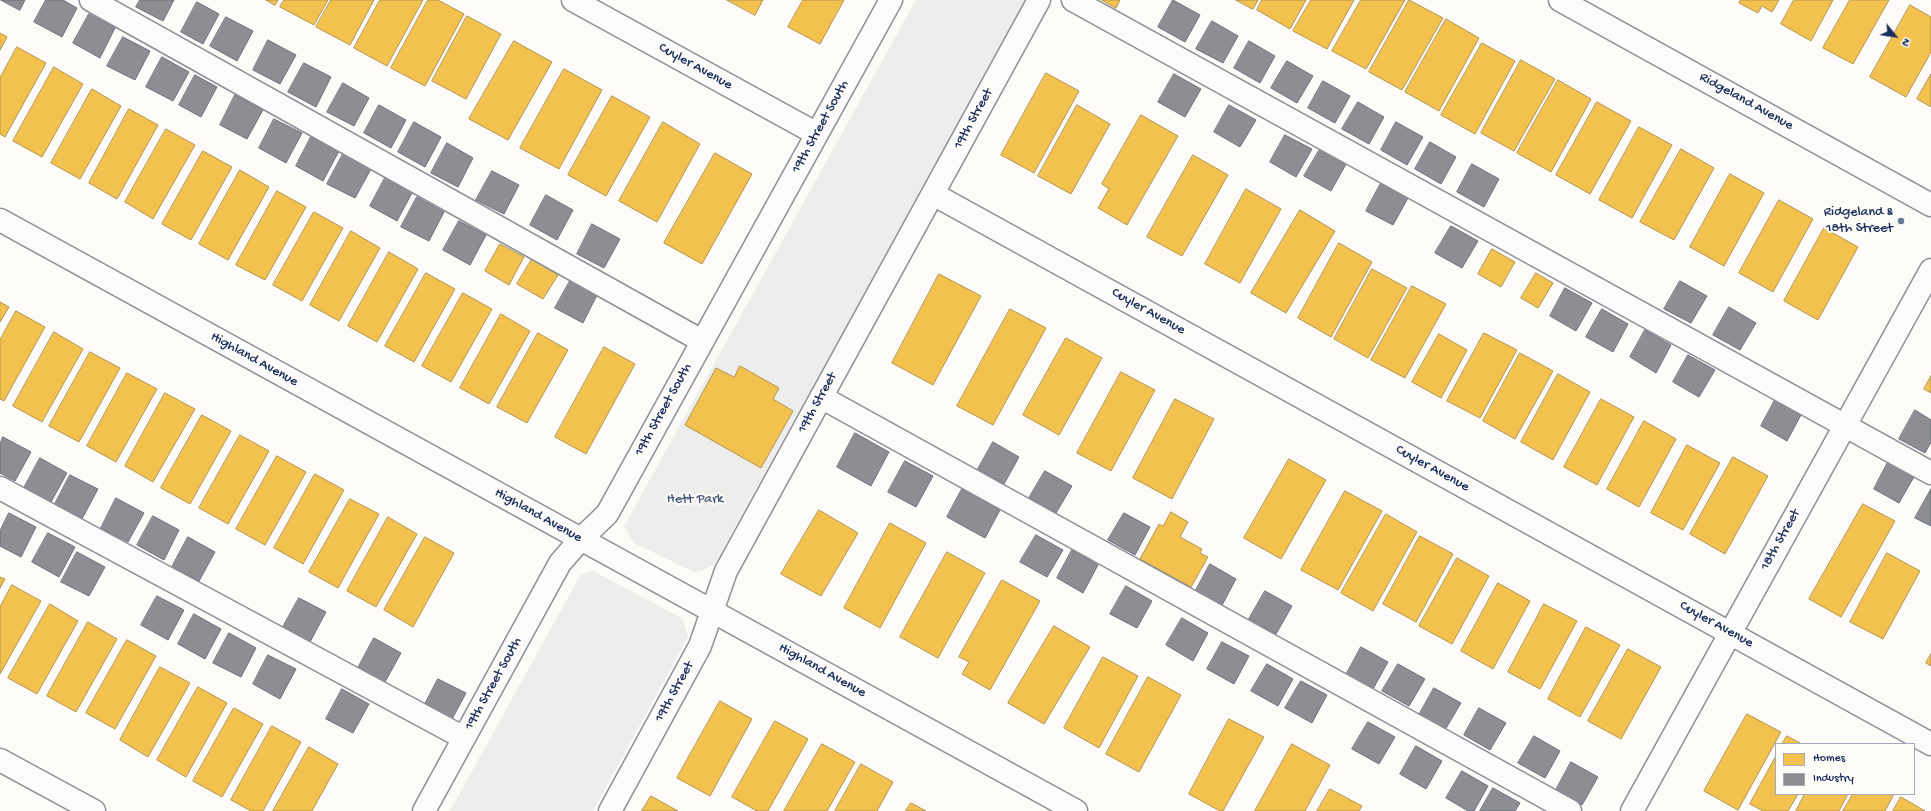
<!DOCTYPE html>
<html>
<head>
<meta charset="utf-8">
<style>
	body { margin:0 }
	#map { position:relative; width:1931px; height:811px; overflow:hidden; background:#fcfbf8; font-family:"Gochi Hand",sans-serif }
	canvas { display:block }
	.legend { position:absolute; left:1775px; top:743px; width:140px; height:52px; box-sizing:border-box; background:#fdfcf7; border:1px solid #a3aaba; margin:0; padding:5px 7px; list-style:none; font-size:12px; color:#1b2f5e }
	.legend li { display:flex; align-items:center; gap:8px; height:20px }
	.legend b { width:20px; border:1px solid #a3aaba }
	.north { position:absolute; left:1875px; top:16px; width:40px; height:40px; -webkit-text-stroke:3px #fdfcf7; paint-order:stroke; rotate:120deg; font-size:11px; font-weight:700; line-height:16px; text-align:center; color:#1b2f5e }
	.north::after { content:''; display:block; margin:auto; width:14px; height:18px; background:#1b2f5e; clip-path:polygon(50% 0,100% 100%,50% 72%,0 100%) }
</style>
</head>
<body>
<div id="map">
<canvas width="1931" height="811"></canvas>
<ul class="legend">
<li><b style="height:11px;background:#f2c14e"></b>Homes</li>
<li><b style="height:11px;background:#8d8d92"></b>Industry</li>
</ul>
<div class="north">N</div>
</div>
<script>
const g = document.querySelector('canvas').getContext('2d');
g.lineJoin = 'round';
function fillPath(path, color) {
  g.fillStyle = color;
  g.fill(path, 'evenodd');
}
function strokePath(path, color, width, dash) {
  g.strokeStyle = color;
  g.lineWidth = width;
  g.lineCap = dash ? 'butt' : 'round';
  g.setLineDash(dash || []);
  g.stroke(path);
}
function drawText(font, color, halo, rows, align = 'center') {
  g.font = font + ' "Gochi Hand",sans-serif';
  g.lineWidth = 4;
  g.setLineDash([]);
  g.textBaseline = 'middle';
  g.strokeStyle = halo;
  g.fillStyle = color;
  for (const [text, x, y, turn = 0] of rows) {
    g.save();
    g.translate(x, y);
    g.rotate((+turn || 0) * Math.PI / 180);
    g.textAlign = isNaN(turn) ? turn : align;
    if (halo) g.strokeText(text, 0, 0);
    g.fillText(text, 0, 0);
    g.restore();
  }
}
const green = new Path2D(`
	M916 0H1026L714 565 696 573 634 543 624 526Z
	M593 571 682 618 688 637 593 811H450L581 574Z`);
const homes = new Path2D(`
	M266 0H278L275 5Z
	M284 0H328L314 25 280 7Z
	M331 0H374L350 45 316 27Z
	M380 0H423L387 66 354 48Z
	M428 0H438L464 14 425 86 391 68Z
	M727 0H763L755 15Z
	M803 0H844L820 44 788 27Z
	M1102 0H1120L1116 8Z
	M1236 0H1258L1253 9Z
	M1262 0H1306L1290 29 1257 10Z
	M1311 0H1354L1327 49 1293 31Z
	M1361 0H1405L1366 69 1332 51Z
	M1409 0 1443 18 1402 90 1369 72Z
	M1741 0H1779L1772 12 1762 6 1758 13 1739 3Z
	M1794 0H1833L1811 41 1781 24Z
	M1850 0H1889L1853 64 1823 48Z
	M1910 5 1931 17V52L1906 97 1870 77Z
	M467 16 501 34 466 99 432 81Z
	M1446 19 1479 38 1439 111 1405 92Z
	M0 33 7 37 0 50Z
	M514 41 552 62 508 140 469 119Z
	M1482 43 1515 61 1475 134 1441 115Z
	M17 47 46 63 5 137 0 134V78Z
	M1521 60 1555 79 1514 151 1481 133Z
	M54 67 83 84 42 157 13 141Z
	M564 69 602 90 559 169 520 148Z
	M1046 73 1079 91 1034 173 1001 155Z
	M1931 74V107L1917 99Z
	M1558 80 1591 99 1551 172 1517 153Z
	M92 89 121 106 80 179 51 163Z
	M612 96 650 117 606 196 568 175Z
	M1597 102 1631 121 1590 194 1556 175Z
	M1077 105 1110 124 1071 194 1038 176Z
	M129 109 158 125 117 199 89 183Z
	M1141 115 1178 136 1127 225 1098 208 1109 189 1102 184Z
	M663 122 700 144 657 222 619 201Z
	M1639 127 1672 145 1632 218 1599 200Z
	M166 129 195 145 153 219 125 202Z
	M1681 149 1714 168 1674 240 1640 222Z
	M203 151 232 167 191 240 162 224Z
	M715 153 752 174 702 264 664 243Z
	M1193 155 1228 175 1182 256 1147 237Z
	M240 170 269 187 228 260 199 244Z
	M1730 174 1764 193 1724 266 1690 247Z
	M1246 189 1281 209 1240 283 1205 264Z
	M277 191 306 207 265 280 236 265Z
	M1779 200 1813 219 1773 292 1739 273Z
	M1300 210 1335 231 1286 313 1251 293Z
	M314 212 343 228 302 301 273 285Z
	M1824 228 1858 247 1818 320 1784 301Z
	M351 231 380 248 339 321 310 305Z
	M1339 243 1372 262 1331 337 1298 318Z
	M500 244 524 257 509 285 485 271Z
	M1492 249 1515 262 1501 287 1478 274Z
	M389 252 418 269 377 342 348 326Z
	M532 259 558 275 543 299 517 284Z
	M1372 269 1407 288 1368 358 1334 339Z
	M426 273 455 289 414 362 385 346Z
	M1536 273 1553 283 1538 308 1521 298Z
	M939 274 981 296 933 385 892 363Z
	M1412 286 1446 304 1405 378 1371 360Z
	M463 293 492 309 451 382 422 366Z
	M0 302 9 307 0 322Z
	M1010 309 1046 328 993 425 957 406Z
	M16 311 45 327 4 401 0 399V340Z
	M501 314 530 331 489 404 460 388Z
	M54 332 83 349 42 422 13 406Z
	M538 333 568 350 527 423 497 407Z
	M1484 333 1517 350 1480 418 1447 401Z
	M1439 334 1467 350 1441 398 1412 382Z
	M1066 338 1102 358 1059 435 1023 415Z
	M604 347 635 364 586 454 555 437Z
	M90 352 120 368 79 442 49 426Z
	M1520 353 1553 371 1515 439 1483 421Z
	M740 366 779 388 773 399 793 411 761 468 685 425 716 368 734 377Z
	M1121 372 1155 390 1111 471 1077 453Z
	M127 373 157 389 116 462 87 446Z
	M1558 374 1590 392 1553 460 1521 442Z
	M1931 376V393L1924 389Z
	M165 393 195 409 153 482 125 466Z
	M1175 399 1214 419 1172 499 1133 478Z
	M1601 399 1634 417 1597 485 1564 467Z
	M202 415 231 431 190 504 161 488Z
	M1644 421 1676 439 1639 507 1607 489Z
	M240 435 269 451 228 524 199 508Z
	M1687 445 1720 463 1683 530 1651 513Z
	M277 456 306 472 265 545 236 529Z
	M1733 457 1768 476 1725 554 1690 534Z
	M1289 459 1326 480 1281 559 1244 538Z
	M315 474 344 490 303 564 274 548Z
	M1345 491 1382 511 1338 590 1301 570Z
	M350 499 379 514 338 588 309 572Z
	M1863 504 1895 521 1841 617 1809 599Z
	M819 510 858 533 821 596 781 574Z
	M1171 512 1188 522 1180 537 1202 549 1200 553 1208 557 1191 587 1140 559 1159 524 1163 526Z
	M1386 514 1417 532 1373 611 1341 593Z
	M388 517 417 534 376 607 347 591Z
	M890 523 926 543 880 628 844 608Z
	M1420 536 1453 554 1416 622 1383 604Z
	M425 537 454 553 413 627 384 610Z
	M947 552 985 573 938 658 900 637Z
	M1887 553 1920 571 1883 639 1850 622Z
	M1457 558 1489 576 1452 644 1419 626Z
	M0 577 5 579 0 588Z
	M1002 580 1040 601 990 690 962 674 969 662 959 657Z
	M1498 583 1530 601 1493 669 1461 651Z
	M12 585 41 601 0 674V607Z
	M50 604 78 621 37 694 8 678Z
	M1544 604 1577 621 1540 689 1508 672Z
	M88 622 117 639 76 712 47 696Z
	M1054 626 1090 647 1044 724 1008 703Z
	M1586 627 1620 645 1580 717 1548 699Z
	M127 640 156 656 115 729 86 713Z
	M1628 649 1661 667 1621 739 1588 721Z
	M1931 654V666L1926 663Z
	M1103 657 1138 676 1099 748 1064 728Z
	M160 667 190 683 148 757 120 740Z
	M1148 677 1181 695 1139 772 1106 754Z
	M198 687 227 703 186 777 157 760Z
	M720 701 752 719 710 796 677 778Z
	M234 708 263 724 222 797 193 781Z
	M1747 714 1781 732 1738 810 1704 791Z
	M1229 719 1264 737 1223 811H1220L1189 794Z
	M775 721 808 739 768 811H757L732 797Z
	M272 726 301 742 263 811H251L231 800Z
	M1787 736 1802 744H1782Z
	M822 744 855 762 827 811H784Z
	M1292 744 1330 765 1305 811H1255Z
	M309 747 338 764 312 811H273Z
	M1776 756V794H1798L1788 811H1763L1750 804Z
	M861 764 893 782 877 811H835Z
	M1330 789 1362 806 1359 811H1317Z
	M1805 794H1848L1839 811H1796Z
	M1853 794H1894L1885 811H1843Z
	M651 796 678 811H642Z
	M1901 797 1925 811H1893Z
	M911 803 926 811H906Z`);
const industry = new Path2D(`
	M1 0H25L20 10Z
	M46 0H63L77 8 62 37 34 22Z
	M140 0H174L163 21 136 7Z
	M1173 0 1200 15 1185 42 1158 27Z
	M197 2 219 14 203 44 181 32Z
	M89 14 115 28 100 58 73 43Z
	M226 17 253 31 237 61 210 46Z
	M1212 21 1238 36 1223 63 1196 49Z
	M123 37 150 51 135 80 107 66Z
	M268 40 296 55 280 84 253 70Z
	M1249 41 1275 56 1260 83 1234 68Z
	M162 57 189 72 173 101 146 87Z
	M1287 61 1313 76 1297 103 1271 88Z
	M304 63 331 77 316 107 288 92Z
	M1174 74 1201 89 1185 117 1158 102Z
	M195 75 217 87 201 117 179 105Z
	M1323 81 1350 96 1335 123 1308 108Z
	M343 83 369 98 354 126 327 112Z
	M235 95 263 110 247 139 220 125Z
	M1358 102 1384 117 1369 144 1342 129Z
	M379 105 406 120 391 148 364 133Z
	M1229 105 1256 120 1240 147 1214 132Z
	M274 119 302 133 286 163 259 148Z
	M414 122 441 137 425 167 398 152Z
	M1396 122 1423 137 1407 165 1381 150Z
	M1285 135 1312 149 1296 177 1270 162Z
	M311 137 339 151 323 181 296 166Z
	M1430 142 1456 157 1441 184 1415 169Z
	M447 143 473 158 458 187 431 173Z
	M1320 149 1346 164 1331 191 1304 176Z
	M343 154 371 169 355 198 327 184Z
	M1472 164 1499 179 1484 207 1457 192Z
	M492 171 519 185 504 214 476 200Z
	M386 176 413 191 397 221 370 206Z
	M1381 183 1408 198 1393 225 1366 211Z
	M546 195 573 210 557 240 530 225Z
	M417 197 444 212 429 241 401 227Z
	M459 221 486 235 470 265 443 250Z
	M592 224 620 239 604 268 577 254Z
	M1451 226 1478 241 1462 268 1435 253Z
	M571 279 598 293 583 323 555 308Z
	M1680 281 1707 296 1691 323 1664 309Z
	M1565 288 1592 303 1576 331 1550 316Z
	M1729 307 1756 323 1740 350 1713 335Z
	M1602 309 1628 324 1613 352 1586 337Z
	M1645 330 1671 345 1656 373 1630 357Z
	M1688 355 1715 370 1699 397 1673 382Z
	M1776 398 1802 413 1787 441 1761 426Z
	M1915 410 1931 420V442L1925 453 1899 439Z
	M855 433 889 452 871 486 837 467Z
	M3 437 31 452 15 481 0 473V444Z
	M993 442 1019 457 1004 484 978 469Z
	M40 458 67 473 51 502 24 488Z
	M1889 460 1915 475 1899 503 1874 489Z
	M905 461 933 476 916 507 888 492Z
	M1045 471 1072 486 1056 513 1029 498Z
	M70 475 98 489 82 519 55 504Z
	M962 489 1000 510 985 538 947 517Z
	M1931 489V526L1915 518Z
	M116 498 144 513 128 542 101 528Z
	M9 513 36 527 21 557 0 546V531Z
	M1124 513 1150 527 1135 555 1108 540Z
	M153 516 179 530 164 560 137 545Z
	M48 533 75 547 59 577 32 562Z
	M1036 535 1063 550 1047 577 1020 562Z
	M188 537 215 552 199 581 172 567Z
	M1072 550 1098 565 1083 593 1057 578Z
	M77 552 105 567 89 596 61 582Z
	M1210 564 1236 579 1221 607 1195 592Z
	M1126 586 1152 601 1137 628 1110 614Z
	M1265 591 1292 606 1276 634 1249 619Z
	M157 596 184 610 168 640 141 625Z
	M299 598 326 612 310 642 283 627Z
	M194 614 221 629 205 659 178 644Z
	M1182 618 1208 633 1193 661 1166 645Z
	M229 633 256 648 241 677 213 663Z
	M374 638 401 653 385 682 358 668Z
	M1222 642 1249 656 1234 684 1207 669Z
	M1361 647 1388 662 1373 689 1346 675Z
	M268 655 296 669 280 699 253 684Z
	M1267 664 1293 679 1278 706 1251 691Z
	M1398 664 1425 679 1409 706 1382 691Z
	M438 679 466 693 450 723 423 708Z
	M1301 681 1327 695 1312 723 1285 708Z
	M1434 688 1461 703 1445 730 1419 715Z
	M342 689 369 704 353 733 326 719Z
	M1479 708 1506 723 1490 750 1464 735Z
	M1368 722 1395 737 1379 764 1352 749Z
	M1534 736 1560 751 1545 778 1518 763Z
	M1416 746 1442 761 1426 789 1400 774Z
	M1571 762 1598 777 1582 805 1556 790Z
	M1462 771 1488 786 1474 811H1468L1446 798Z
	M1493 788 1520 803 1515 811H1480Z`);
const minor = new Path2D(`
	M91 0 702 341
	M573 0 817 134
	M1073 0 1931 473
	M1560 0 1931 205
	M933 194 1931 744
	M0 220 1076 811
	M821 397 1570 811
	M0 488 464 738
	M0 760 94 811
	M424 811 560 563 581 539 607 514 611 507 891 0
	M610 811 700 646 726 571 1039 0
	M1632 811 1931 270`);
const markers = [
	[1901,221,4,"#6a7694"]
];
const streetNames = [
	["Cuyler Avenue",695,67,29],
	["Ridgeland Avenue",1746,102,29],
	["19th Street",974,119,-61],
	["19th Street South",821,127,-61],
	["Cuyler Avenue",1148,312,29],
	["Highland Avenue",254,360,29],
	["19th Street",818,403,-61],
	["19th Street South",664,410,-61],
	["Cuyler Avenue",1432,469,29],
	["Highland Avenue",538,516,29],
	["18th Street",1781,540,-61],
	["Cuyler Avenue",1716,625,29],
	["Highland Avenue",822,671,29],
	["19th Street South",494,684,-61],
	["19th Street",675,692,-61]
];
const poiNames = [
	["Ridgeland &",1893,213],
	["18th Street",1893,229]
];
const parkNames = [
	["Hett Park",695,500]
];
fillPath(green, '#ededec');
fillPath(homes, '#f2c14e');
strokePath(homes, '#b29553', 1);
fillPath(industry, '#8d8d92');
strokePath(industry, '#6b7182', 1);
strokePath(minor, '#8c9097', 25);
strokePath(minor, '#fbfbf9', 22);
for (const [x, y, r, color] of markers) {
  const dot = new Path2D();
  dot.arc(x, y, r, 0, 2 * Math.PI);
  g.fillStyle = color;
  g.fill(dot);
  strokePath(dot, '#fdfcf7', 1.5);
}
drawText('14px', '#1b2f5e', '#fdfcf7', streetNames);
drawText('14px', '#1b2f5e', '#fdfcf7', poiNames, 'right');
drawText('14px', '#4c5c7f', '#fdfcf7', parkNames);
</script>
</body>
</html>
